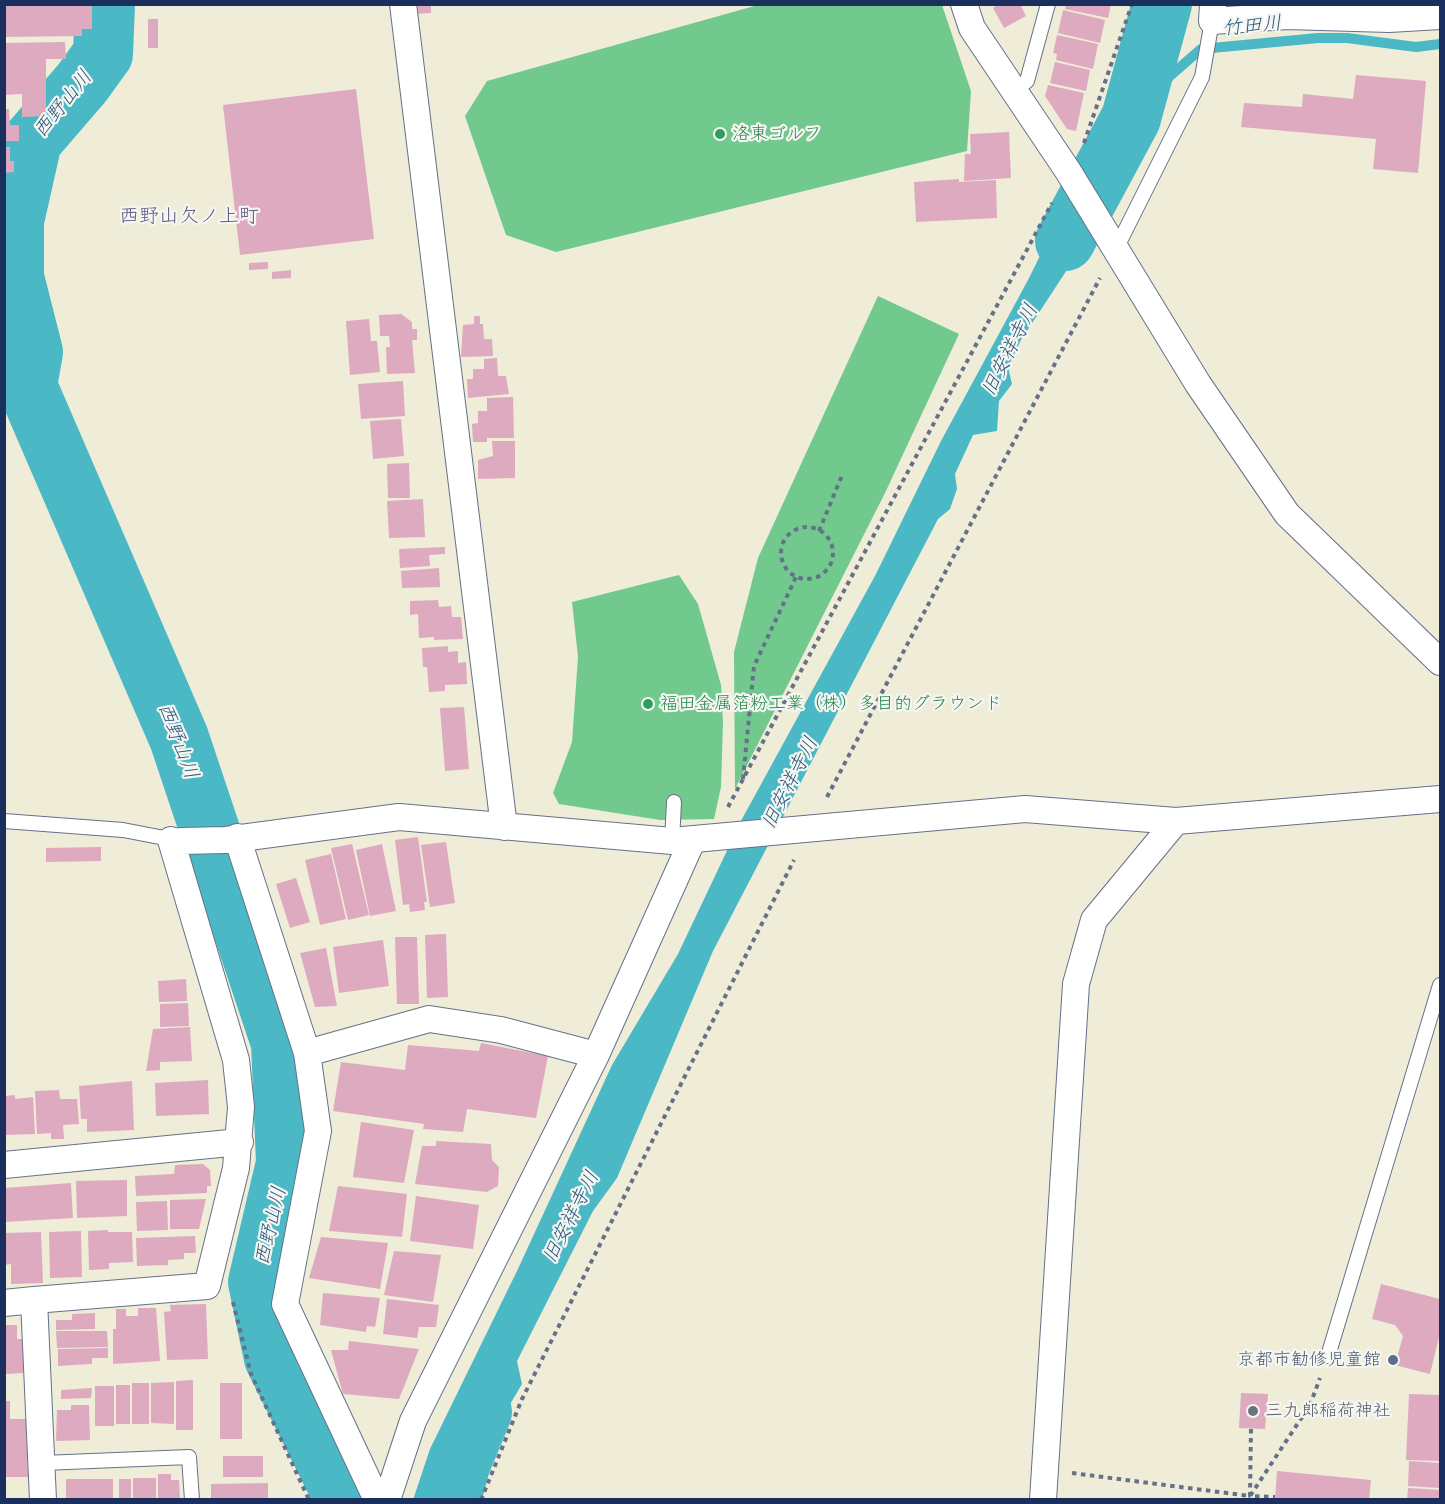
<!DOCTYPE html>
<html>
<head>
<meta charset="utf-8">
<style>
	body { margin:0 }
	#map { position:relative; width:1445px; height:1504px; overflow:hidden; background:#efecd8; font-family:Delius,sans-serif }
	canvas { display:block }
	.frame { position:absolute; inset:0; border:6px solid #1b2f5e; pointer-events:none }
</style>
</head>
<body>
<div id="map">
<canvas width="1445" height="1504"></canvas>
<div class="frame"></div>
</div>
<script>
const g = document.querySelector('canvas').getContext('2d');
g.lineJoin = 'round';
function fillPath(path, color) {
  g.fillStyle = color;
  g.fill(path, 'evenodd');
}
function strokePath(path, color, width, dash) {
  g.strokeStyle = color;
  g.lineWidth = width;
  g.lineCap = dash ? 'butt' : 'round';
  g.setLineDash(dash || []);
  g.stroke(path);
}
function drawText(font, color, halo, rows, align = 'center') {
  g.font = font + ' Delius,"Klee One",sans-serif';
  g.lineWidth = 4.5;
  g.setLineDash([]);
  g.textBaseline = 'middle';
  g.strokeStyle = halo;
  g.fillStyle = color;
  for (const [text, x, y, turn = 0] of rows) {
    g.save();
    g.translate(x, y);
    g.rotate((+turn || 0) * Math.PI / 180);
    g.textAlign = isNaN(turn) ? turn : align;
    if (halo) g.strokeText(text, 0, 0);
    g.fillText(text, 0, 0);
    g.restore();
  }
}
const green = new Path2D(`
	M758 5H942L971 91 967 151 556 252 506 235 465 116 487 81Z
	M878 296 959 334 885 493 735 789 734 652 758 558Z
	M679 575 698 604 721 685 723 723 721 787 714 819 660 820 559 804 553 793 572 742 578 657 572 602Z`);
const water = new Path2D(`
	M1091 153 1120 189 1021 340 1008 367 1012 384 999 401 997 431 973 435 955 474 957 489 950 509 938 519 713 951 617 1178 593 1211 517 1361 522 1384 496 1428 475 1429 450 1499 413 1500 430 1449 517 1271 612 1065 678 954 742 819 876 574 941 441 1028 280Z`);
const stream = new Path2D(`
	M1131 118 1170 76 1201 49 1318 38H1347L1416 47 1440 44`);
const river = new Path2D(`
	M105 4 103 54 82 83 32 141 14 221V277L33 352 27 386 179 738 281 1043 286 1163 258 1282 274 1358 345 1500
	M1065 241 1131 118 1162 4
	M451 1500 460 1465 482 1412`);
const building = new Path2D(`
	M4 4H92V29H82V36L4 37Z
	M413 4H431V13L414 14Z
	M999 4H1020L1026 16 1004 28 993 8Z
	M1066 4H1111L1108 18 1065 9Z
	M1063 10 1105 20 1100 43 1058 33Z
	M148 19H158V48H148Z
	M1057 35 1098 44 1093 69 1056 60 1057 54 1053 53Z
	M65 42 66 59H46V116L22 117V94L4 95V43Z
	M1055 62 1090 70 1086 91 1050 83Z
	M1356 75 1426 81 1418 173 1373 169 1376 139 1241 127 1244 103 1302 107 1303 94 1353 99Z
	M1048 85 1084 93 1076 131 1067 129 1045 96Z
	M356 89 374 239 240 255 223 105Z
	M4 109H9L10 125H19V141H4Z
	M1009 132 1011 178 964 181 965 154H971L970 134Z
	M4 147H10V161H14V172L4 173Z
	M959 179V182L996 180 997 218 916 222 914 182Z
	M268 262V269L249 270V263Z
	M291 270V278L272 279V272Z
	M401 314 412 322V329H417V340H412L415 373 387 374 386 347H390L389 336H380L379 315Z
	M474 316H480V324H483L484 339H492L493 356 461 357 463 325 474 324Z
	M369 319 371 341H377L380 372 350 375 346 321Z
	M497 358 498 376H506L509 394 468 398 467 379H473V369H484V359Z
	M403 381 405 416 361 419 358 384Z
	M513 397 514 438H487V442H473L472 424 478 423V411H487V398Z
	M401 419 404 456 373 459 370 421Z
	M492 441H515V478L478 479V460L493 456Z
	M409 463 410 498H388L387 464Z
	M423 499 425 537 389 538 387 501Z
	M445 547V554L429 555 430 566 400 568 399 549Z
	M439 568 440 587 402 588 401 571Z
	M438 600 439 607 451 606 452 617H461L463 639 434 640V637L419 638 418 614 410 615V601Z
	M448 646V652L458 651V663L466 662 467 684 445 685V691L429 692 427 667H423L422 648Z
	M464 707 469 769 445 771 440 708Z
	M418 837 427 902H424L425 910 410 912 409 904 403 905 395 840Z
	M446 842 455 903 430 907 421 845Z
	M352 844 369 915 348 920 331 848Z
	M382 844 396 911 370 916 356 850Z
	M101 847V861L46 862V848Z
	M331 854 346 919 320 925 305 860Z
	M296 878 310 922 290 928 276 884Z
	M446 934 448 997 427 998 425 935Z
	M395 937H417L419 1004H397Z
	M383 940 389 986 339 993 333 947Z
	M326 948 337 1006 315 1007 300 953Z
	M186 979 187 1001 159 1002 158 981Z
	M188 1003 189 1026 160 1027V1004Z
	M190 1027 192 1061 160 1062V1070L146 1071 153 1029Z
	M481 1043 548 1056 536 1118 467 1109 463 1132 423 1129 424 1124 333 1111 341 1062 405 1070 408 1045 479 1051Z
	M208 1080 209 1114 156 1116 155 1083Z
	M132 1081 134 1130 87 1132V1119H81L79 1086Z
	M59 1090 60 1099H77L79 1124 63 1125 64 1139H51V1133L37 1134 35 1091Z
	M15 1095V1099L33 1097 35 1134 5 1135V1096Z
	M361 1122 414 1130 404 1183 353 1177Z
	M436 1141 491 1144 492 1160 499 1167 498 1186 487 1192 415 1184 422 1146H436Z
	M203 1164 210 1170 211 1186H207V1193L136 1196 135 1176 174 1174 175 1165Z
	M127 1180V1216L77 1218 76 1181Z
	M71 1183 73 1218 4 1222V1188Z
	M338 1186 407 1194 402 1237 329 1231Z
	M416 1196 479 1205 473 1249 410 1241Z
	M206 1199 199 1229H170V1200Z
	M167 1201 168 1230 137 1231 136 1202Z
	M108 1230V1232H132L133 1262 109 1263V1269L89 1270 88 1231Z
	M81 1231 82 1277 50 1278 49 1232Z
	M41 1232 43 1283 11 1284V1264L4 1265V1233Z
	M195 1236 196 1253H184V1259L168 1260V1265L137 1266 136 1238Z
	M321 1237 388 1243 380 1289 309 1278Z
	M394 1251 441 1255 433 1302 384 1295Z
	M1381 1284 1440 1299V1333L1430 1374 1395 1365 1403 1336 1395 1325 1372 1319Z
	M323 1293 380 1298 375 1327 367 1326 366 1332 320 1325Z
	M387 1299 439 1305 436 1327H419L417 1338 383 1334Z
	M206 1304 208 1359 167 1360 164 1312 171 1311 170 1305Z
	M138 1308H156L160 1361 113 1364V1329H116V1309H126V1316H138Z
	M95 1313V1329L56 1330V1320H72V1314Z
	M4 1325H17V1339H24L23 1373 6 1374Z
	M56 1331H107L108 1347 57 1348Z
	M349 1341 419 1349 399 1399 343 1394 331 1350H348Z
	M108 1348V1358H92V1364L58 1366V1349Z
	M193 1380V1430H176V1381Z
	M174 1382V1424L151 1423V1383Z
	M132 1383H149V1424H132Z
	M220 1383H242V1439H220Z
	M116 1385H130V1424H116Z
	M95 1386H114V1426H95Z
	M92 1388 91 1398 61 1399V1390Z
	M1241 1393 1268 1394 1265 1429 1239 1428Z
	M1409 1394 1440 1395V1461L1406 1460Z
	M5 1401H10V1419H26L28 1477H5Z
	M71 1405H89L90 1440 56 1441 57 1410H71Z
	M223 1456H263V1477H223Z
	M1409 1461 1440 1463V1488L1408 1486Z
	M1277 1471 1371 1480 1369 1500H1275Z
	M158 1474H171V1480H179L180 1500H158Z
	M133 1478H156V1500H133Z
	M66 1479H113V1500H66Z
	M119 1479H131V1500H119Z
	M268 1483V1500H211V1484Z
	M1408 1488 1440 1490V1500H1407Z`);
const path = new Path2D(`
	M1084 143 1132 4
	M781 553a26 26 0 1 1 52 0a26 26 0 1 1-52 0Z
	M819 531 843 473
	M743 779 754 666 796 577
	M827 797 1100 278
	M728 807 1052 203
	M233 1302 251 1374 309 1500
	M1251 1429 1250 1496 1275 1497
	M1072 1473 1250 1496 1310 1405 1320 1378
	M481 1500 522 1399 794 860`);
const lane = new Path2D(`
	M1014 92 1027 81 1048 4
	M1116 249 1202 77 1212 21
	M4 821 123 830 175 840
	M672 841 674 802
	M1328 1356 1440 985
	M43 1463 189 1457 192 1500`);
const street = new Path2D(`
	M403 4 504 827
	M964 4 972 28 1068 171 1198 384 1287 514 1440 662
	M1213 4 1212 21 1287 16 1389 19 1440 16
	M237 837 307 1053 318 1131 285 1304 377 1500
	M181 841 226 840 399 817 672 841 1025 809 1176 821 1440 799
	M307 1053 429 1019 501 1030 596 1055
	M4 1165 240 1142
	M34 1300 207 1286 236 1168 241 1107 236 1060 171 840
	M4 1303 34 1300 43 1500
	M387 1500 413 1421 596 1055 692 841
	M1043 1500 1076 984 1094 920 1176 821`);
const markers = [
	[720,134,6,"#2e9e5b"],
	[648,704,6,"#2e9e5b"],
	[1393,1360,6,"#5c6f8a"],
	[1253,1411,6,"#6b7280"]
];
const leisureNames = [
	["洛東ゴルフ",732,134],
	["福田金属箔粉工業（株）多目的グラウンド",660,704]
];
const serviceNames = [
	["京都市勧修児童館",1381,1360]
];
const worshipNames = [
	["三九郎稲荷神社",1265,1411]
];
const waterNames = [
	["竹田川",1252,26,-6],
	["西野山川",63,104,-51],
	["旧安祥寺川",1010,350,-63],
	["西野山川",178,741,69],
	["旧安祥寺川",790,783,-63],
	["旧安祥寺川",571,1217,-63],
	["西野山川",271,1226,-77]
];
const neighbourhoodNames = [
	["西野山欠ノ上町",189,216]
];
fillPath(green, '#71c98e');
fillPath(water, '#4bb8c6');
strokePath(stream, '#4bb8c6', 10);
strokePath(river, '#4bb8c6', 60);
fillPath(building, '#ddaac0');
strokePath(lane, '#657189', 16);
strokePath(street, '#657189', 28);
strokePath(path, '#657189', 4, [4.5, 4.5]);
strokePath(lane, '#fff', 14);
strokePath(street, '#fff', 26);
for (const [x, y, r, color] of markers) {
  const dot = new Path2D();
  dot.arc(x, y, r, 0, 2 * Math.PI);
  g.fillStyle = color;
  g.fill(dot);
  strokePath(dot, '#f6f6f2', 2);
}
drawText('18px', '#27864d', '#f6f6f2', leisureNames, 'left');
drawText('18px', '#4e5e75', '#f6f6f2', serviceNames, 'right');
drawText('18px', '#5b616d', '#f6f6f2', worshipNames, 'left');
drawText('italic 20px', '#29587d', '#f6f6f2', waterNames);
drawText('20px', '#5f5a80', '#f6f6f2', neighbourhoodNames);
</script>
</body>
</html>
